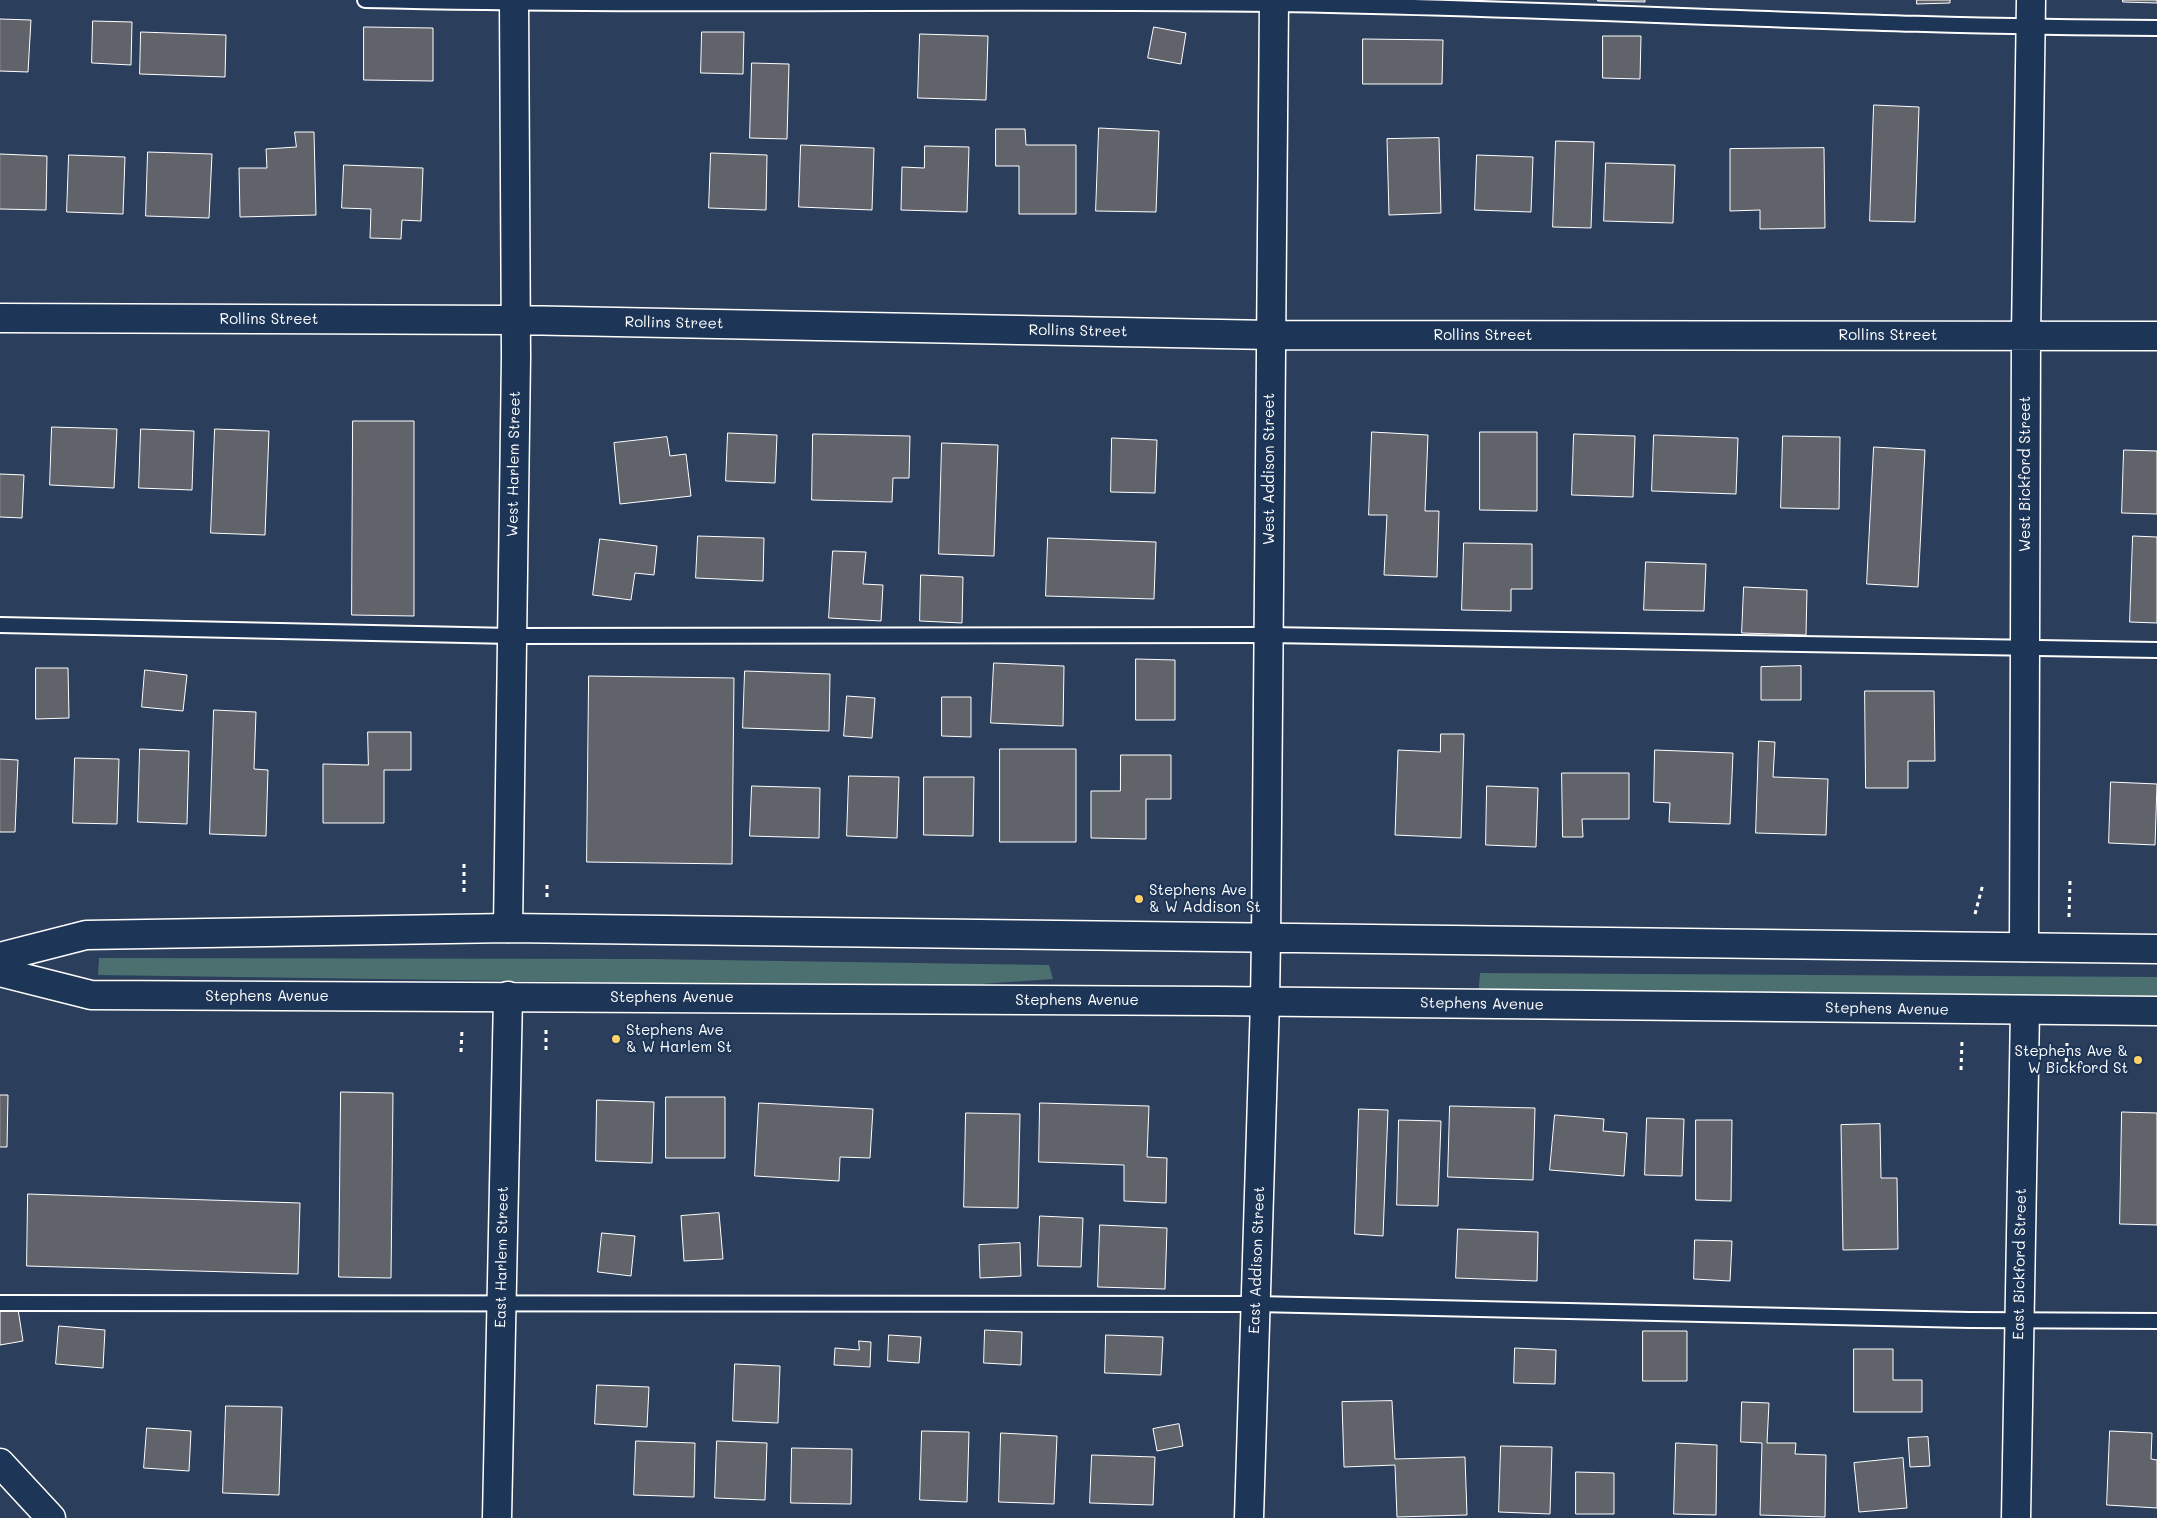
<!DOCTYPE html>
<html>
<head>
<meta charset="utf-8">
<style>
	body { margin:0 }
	canvas { display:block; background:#2b3e5b }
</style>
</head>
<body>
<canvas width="2157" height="1518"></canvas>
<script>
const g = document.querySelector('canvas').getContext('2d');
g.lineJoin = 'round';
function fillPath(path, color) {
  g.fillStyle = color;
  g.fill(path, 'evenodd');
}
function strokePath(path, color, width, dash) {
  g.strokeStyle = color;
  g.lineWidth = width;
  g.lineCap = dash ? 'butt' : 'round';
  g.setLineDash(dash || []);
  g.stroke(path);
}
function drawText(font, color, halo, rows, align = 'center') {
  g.font = font + ' Mali,sans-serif';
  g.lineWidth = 4.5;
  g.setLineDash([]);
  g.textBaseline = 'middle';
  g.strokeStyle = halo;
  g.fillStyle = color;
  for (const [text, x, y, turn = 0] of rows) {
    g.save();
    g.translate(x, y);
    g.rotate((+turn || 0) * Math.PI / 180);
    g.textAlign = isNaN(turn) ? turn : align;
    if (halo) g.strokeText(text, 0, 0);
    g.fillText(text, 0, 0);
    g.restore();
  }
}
const green = new Path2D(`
	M99 958 649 959 1049 965 1053 979 938 987 98 975Z
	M1480 973 2157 977V1000L1478 999Z`);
const building = new Path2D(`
	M1598 0H1645V2L1598 1Z
	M1917 0H1950V3L1917 4Z
	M2123 0H2157V3L2123 2Z
	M0 19 31 20 28 72 0 71Z
	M93 21 132 22 131 65 92 63Z
	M364 27 433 28V81L364 80Z
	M1154 27 1186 33 1181 64 1148 58Z
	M141 32 226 35 225 77 140 74Z
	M702 32H744L743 74 701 73Z
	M920 34 988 36 986 100 918 98Z
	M1603 36H1641L1640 79 1603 78Z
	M1363 39 1443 40 1442 84H1363Z
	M752 63 789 64 787 139 750 138Z
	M1874 105 1919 107 1915 222 1870 221Z
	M1099 128 1159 131 1156 212 1096 211Z
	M996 129H1025L1026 145H1076V214H1019V166H996Z
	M295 132H314L316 215 240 217 239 168H267L266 149 296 147Z
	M1439 138 1441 213 1389 215 1387 139Z
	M1556 141 1594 142 1591 228 1553 227Z
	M801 145 874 148 872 210 799 207Z
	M925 146 969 147 967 212 901 210 902 167 924 168Z
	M1824 148 1825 228 1760 229V210L1730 211V149Z
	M148 152 212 154 209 218 146 216Z
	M711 153 767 155 766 210 709 208Z
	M0 154 47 156 46 210 0 209Z
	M69 155 125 157 123 214 67 212Z
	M1477 155 1533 157 1531 212 1475 210Z
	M1606 163 1675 165 1673 223 1604 221Z
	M344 165 423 168 421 221 402 220 401 239 370 238 371 209 342 208Z
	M353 421H414V616L352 615Z
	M52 427 117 429 114 488 50 485Z
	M141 429 194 431 192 490 139 488Z
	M215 429 269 431 265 535 211 533Z
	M1372 432 1428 435 1425 511H1439L1437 577 1384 575 1387 515H1369Z
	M1480 432H1537V511L1480 510Z
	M728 433 777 435 775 483 726 481Z
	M813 434 910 436 909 478H893L892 502 812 500Z
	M1574 434 1635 436 1633 497 1572 495Z
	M1654 435 1738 438 1736 494 1652 491Z
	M1783 436 1840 437 1839 509 1781 508Z
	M667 437 670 456 686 454 691 496 620 504 614 443Z
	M1112 438 1157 440 1155 493 1111 492Z
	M942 443 998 445 994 556 939 554Z
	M1874 447 1925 450 1918 587 1867 584Z
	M2124 450 2157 451V514L2122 513Z
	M0 474 24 475 22 518 0 517Z
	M698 536 764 538 763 581 696 578Z
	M2133 536 2157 537V623L2130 622Z
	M1048 538 1156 542 1154 599 1046 596Z
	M600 539 657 546 654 575 635 573 631 600 593 595Z
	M1464 543 1532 544V589H1511V611L1462 610Z
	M833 551 866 552 863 584 883 585 881 621 829 618Z
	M1646 562 1706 564 1704 611 1644 610Z
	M921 575 963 577 962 623 920 621Z
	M1744 587 1807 590 1806 635 1742 633Z
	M1136 659 1175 660V720H1136Z
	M994 663 1064 666 1063 726 991 723Z
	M1801 666V700H1761V667Z
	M36 668H68L69 718 36 719Z
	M145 670 187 675 183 711 142 707Z
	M745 671 830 674 829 731 743 728Z
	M589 676 734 678 732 864 587 862Z
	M1865 691H1934L1935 761H1908V788H1866Z
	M847 696 875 698 872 738 844 736Z
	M942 697H971V737L942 736Z
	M214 710 256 712 254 769 268 770 266 836 210 834Z
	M368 732H411V770H384V823H323V764L368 765Z
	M1441 734H1464L1461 838 1395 835 1398 750 1440 752Z
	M1759 741 1775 742 1773 777 1828 779 1826 835 1756 833Z
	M140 749 189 751 187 824 138 822Z
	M1000 749H1076V842H1000Z
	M1655 750 1733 753 1730 824 1669 822 1670 803 1654 802Z
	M1121 755H1171V799H1146V839L1091 838V791H1120Z
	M75 758 119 759 117 824 73 823Z
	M0 759 18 760 15 832H0Z
	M1562 773H1629V819H1582L1583 837H1563Z
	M849 776 899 777 897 838 847 836Z
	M924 777H974L973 836 924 835Z
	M2111 782 2157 784 2155 845 2109 843Z
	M752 786 820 788 819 838 750 836Z
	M1487 786 1538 788 1536 847 1486 845Z
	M341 1092 393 1093 391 1278 339 1277Z
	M0 1095H8L7 1147H0Z
	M666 1097H725V1158H666Z
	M597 1100 654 1102 652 1163 596 1161Z
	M759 1103 873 1109 870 1158 840 1157 839 1181 755 1176Z
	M1040 1103 1149 1106 1147 1157 1167 1158 1166 1203 1124 1201V1165L1039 1162Z
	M1450 1106 1535 1108 1533 1180 1448 1177Z
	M1359 1109 1388 1110 1383 1236 1355 1234Z
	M2122 1112 2157 1113V1225L2120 1224Z
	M966 1113 1020 1114 1018 1208 964 1207Z
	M1555 1115 1604 1119 1603 1131 1627 1133 1624 1176 1550 1170Z
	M1647 1118 1684 1119 1682 1176 1645 1175Z
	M1399 1120 1441 1121 1438 1206 1397 1205Z
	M1696 1120H1732L1731 1201 1696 1200Z
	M1880 1124 1881 1178H1897L1898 1249 1843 1250 1841 1125Z
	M28 1194 300 1203 298 1274 27 1266Z
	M719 1213 723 1259 684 1261 681 1216Z
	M1040 1216 1083 1218 1081 1267 1038 1266Z
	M1100 1225 1167 1228 1165 1289 1098 1287Z
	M1458 1229 1538 1232 1537 1281 1456 1278Z
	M602 1233 635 1236 631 1276 598 1272Z
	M1695 1240 1732 1241 1730 1281 1694 1279Z
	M1020 1243 1021 1276 980 1278 979 1245Z
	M18 1309 23 1341 0 1345V1312Z
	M59 1326 105 1330 103 1368 56 1364Z
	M985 1330 1022 1332 1021 1365 984 1363Z
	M1643 1331H1687V1381H1643Z
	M889 1335 921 1337 919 1363 888 1361Z
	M1106 1335 1163 1337 1161 1375 1105 1373Z
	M859 1341 871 1342 870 1367 834 1365 835 1348 859 1350Z
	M1515 1348 1556 1350 1555 1384 1514 1383Z
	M1854 1349H1893V1380H1922V1412H1854Z
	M735 1364 780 1366 778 1423 733 1421Z
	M597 1385 649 1387 647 1427 595 1424Z
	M1392 1401 1395 1459 1465 1457 1467 1515 1397 1517 1395 1465 1344 1467 1342 1402Z
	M1742 1402 1769 1403 1767 1443H1796L1795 1454 1826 1455 1825 1517 1760 1515 1762 1443 1741 1442Z
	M226 1406 282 1407 279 1495 223 1493Z
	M1179 1424 1183 1446 1157 1451 1153 1429Z
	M147 1428 191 1431 189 1471 144 1468Z
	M922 1431 969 1432 967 1502 920 1500Z
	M2110 1431 2152 1433 2151 1459 2157 1460V1508L2107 1505Z
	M1001 1433 1057 1436 1054 1504 999 1502Z
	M1928 1437 1930 1466 1910 1467 1908 1438Z
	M636 1441 695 1443 694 1497 634 1495Z
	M717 1441 767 1443 765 1500 715 1498Z
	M1676 1443 1717 1445 1716 1515 1674 1514Z
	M1501 1446 1552 1447 1550 1514 1499 1512Z
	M792 1448 852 1449 851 1504 791 1503Z
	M1092 1455 1155 1457 1153 1505 1090 1503Z
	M1903 1458 1907 1508 1859 1512 1854 1463Z
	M1576 1472 1614 1473V1514H1576Z`);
const path = new Path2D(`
	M464 864V896
	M547 897V882
	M1975 914 1983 884
	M2069 917 2070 881
	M546 1030V1052
	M461 1052 462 1030
	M1961 1070 1962 1041
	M2066 1070 2067 1043`);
const lane = new Path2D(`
	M365 0C668 7 972 0 1275 4 1569 8 1863 27 2157 28
	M0 625 512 636 1268 635 2157 650
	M0 1303 1256 1304 1969 1320 2157 1321`);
const street = new Path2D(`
	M0 318 516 320 1270 335 2157 336
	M508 928 516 357 514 0
	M1266 938 1274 0
	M2024 947 2026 335 2031 0
	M497 1518 508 996
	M1249 1518 1265 1001
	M2016 1518 2025 1010`);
const secondary = new Path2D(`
	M0 1463 51 1518`);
const primary = new Path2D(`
	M0 957 86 935 508 928 2157 949
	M0 972 91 995 1216 1001 2157 1011
	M1265 1001 1266 938`);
const markers = [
	[1139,899,5,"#ffd166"],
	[616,1039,5,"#ffd166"],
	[2138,1060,5,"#ffd166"]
];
const streetNames = [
	["Rollins Street",269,319],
	["Rollins Street",674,323,1],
	["Rollins Street",1078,331,1],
	["Rollins Street",1483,335],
	["Rollins Street",1888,335],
	["West Harlem Street",514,464,-89],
	["West Addison Street",1269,469,-90],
	["West Bickford Street",2025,474,-90],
	["Stephens Avenue",267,996],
	["Stephens Avenue",672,997],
	["Stephens Avenue",1077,1000],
	["Stephens Avenue",1482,1004,1],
	["Stephens Avenue",1887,1009,1],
	["East Harlem Street",502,1257,-89],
	["East Addison Street",1257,1260,-88],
	["East Bickford Street",2020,1264,-89]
];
const poiNames = [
	["Stephens Ave",1149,890],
	["& W Addison St",1149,907],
	["Stephens Ave",626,1030],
	["& W Harlem St",626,1047],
	["Stephens Ave &",2128,1051,"right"],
	["W Bickford St",2128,1068,"right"]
];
fillPath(green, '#4c6f70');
fillPath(building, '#61636b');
strokePath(building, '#fff', 1);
strokePath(lane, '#fff', 18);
strokePath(street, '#fff', 31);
strokePath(secondary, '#fff', 31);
strokePath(primary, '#fff', 31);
strokePath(path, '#fff', 3, [4, 4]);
strokePath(lane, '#1d3557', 14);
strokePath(street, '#1d3557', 28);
strokePath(secondary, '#1d3557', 28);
strokePath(primary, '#1d3557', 28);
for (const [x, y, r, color] of markers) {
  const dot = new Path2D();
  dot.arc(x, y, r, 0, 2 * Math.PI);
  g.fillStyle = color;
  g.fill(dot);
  strokePath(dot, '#1d3557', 2);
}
drawText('15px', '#fff', '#1d3557', streetNames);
drawText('15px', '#fff', '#1d3557', poiNames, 'left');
</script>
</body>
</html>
